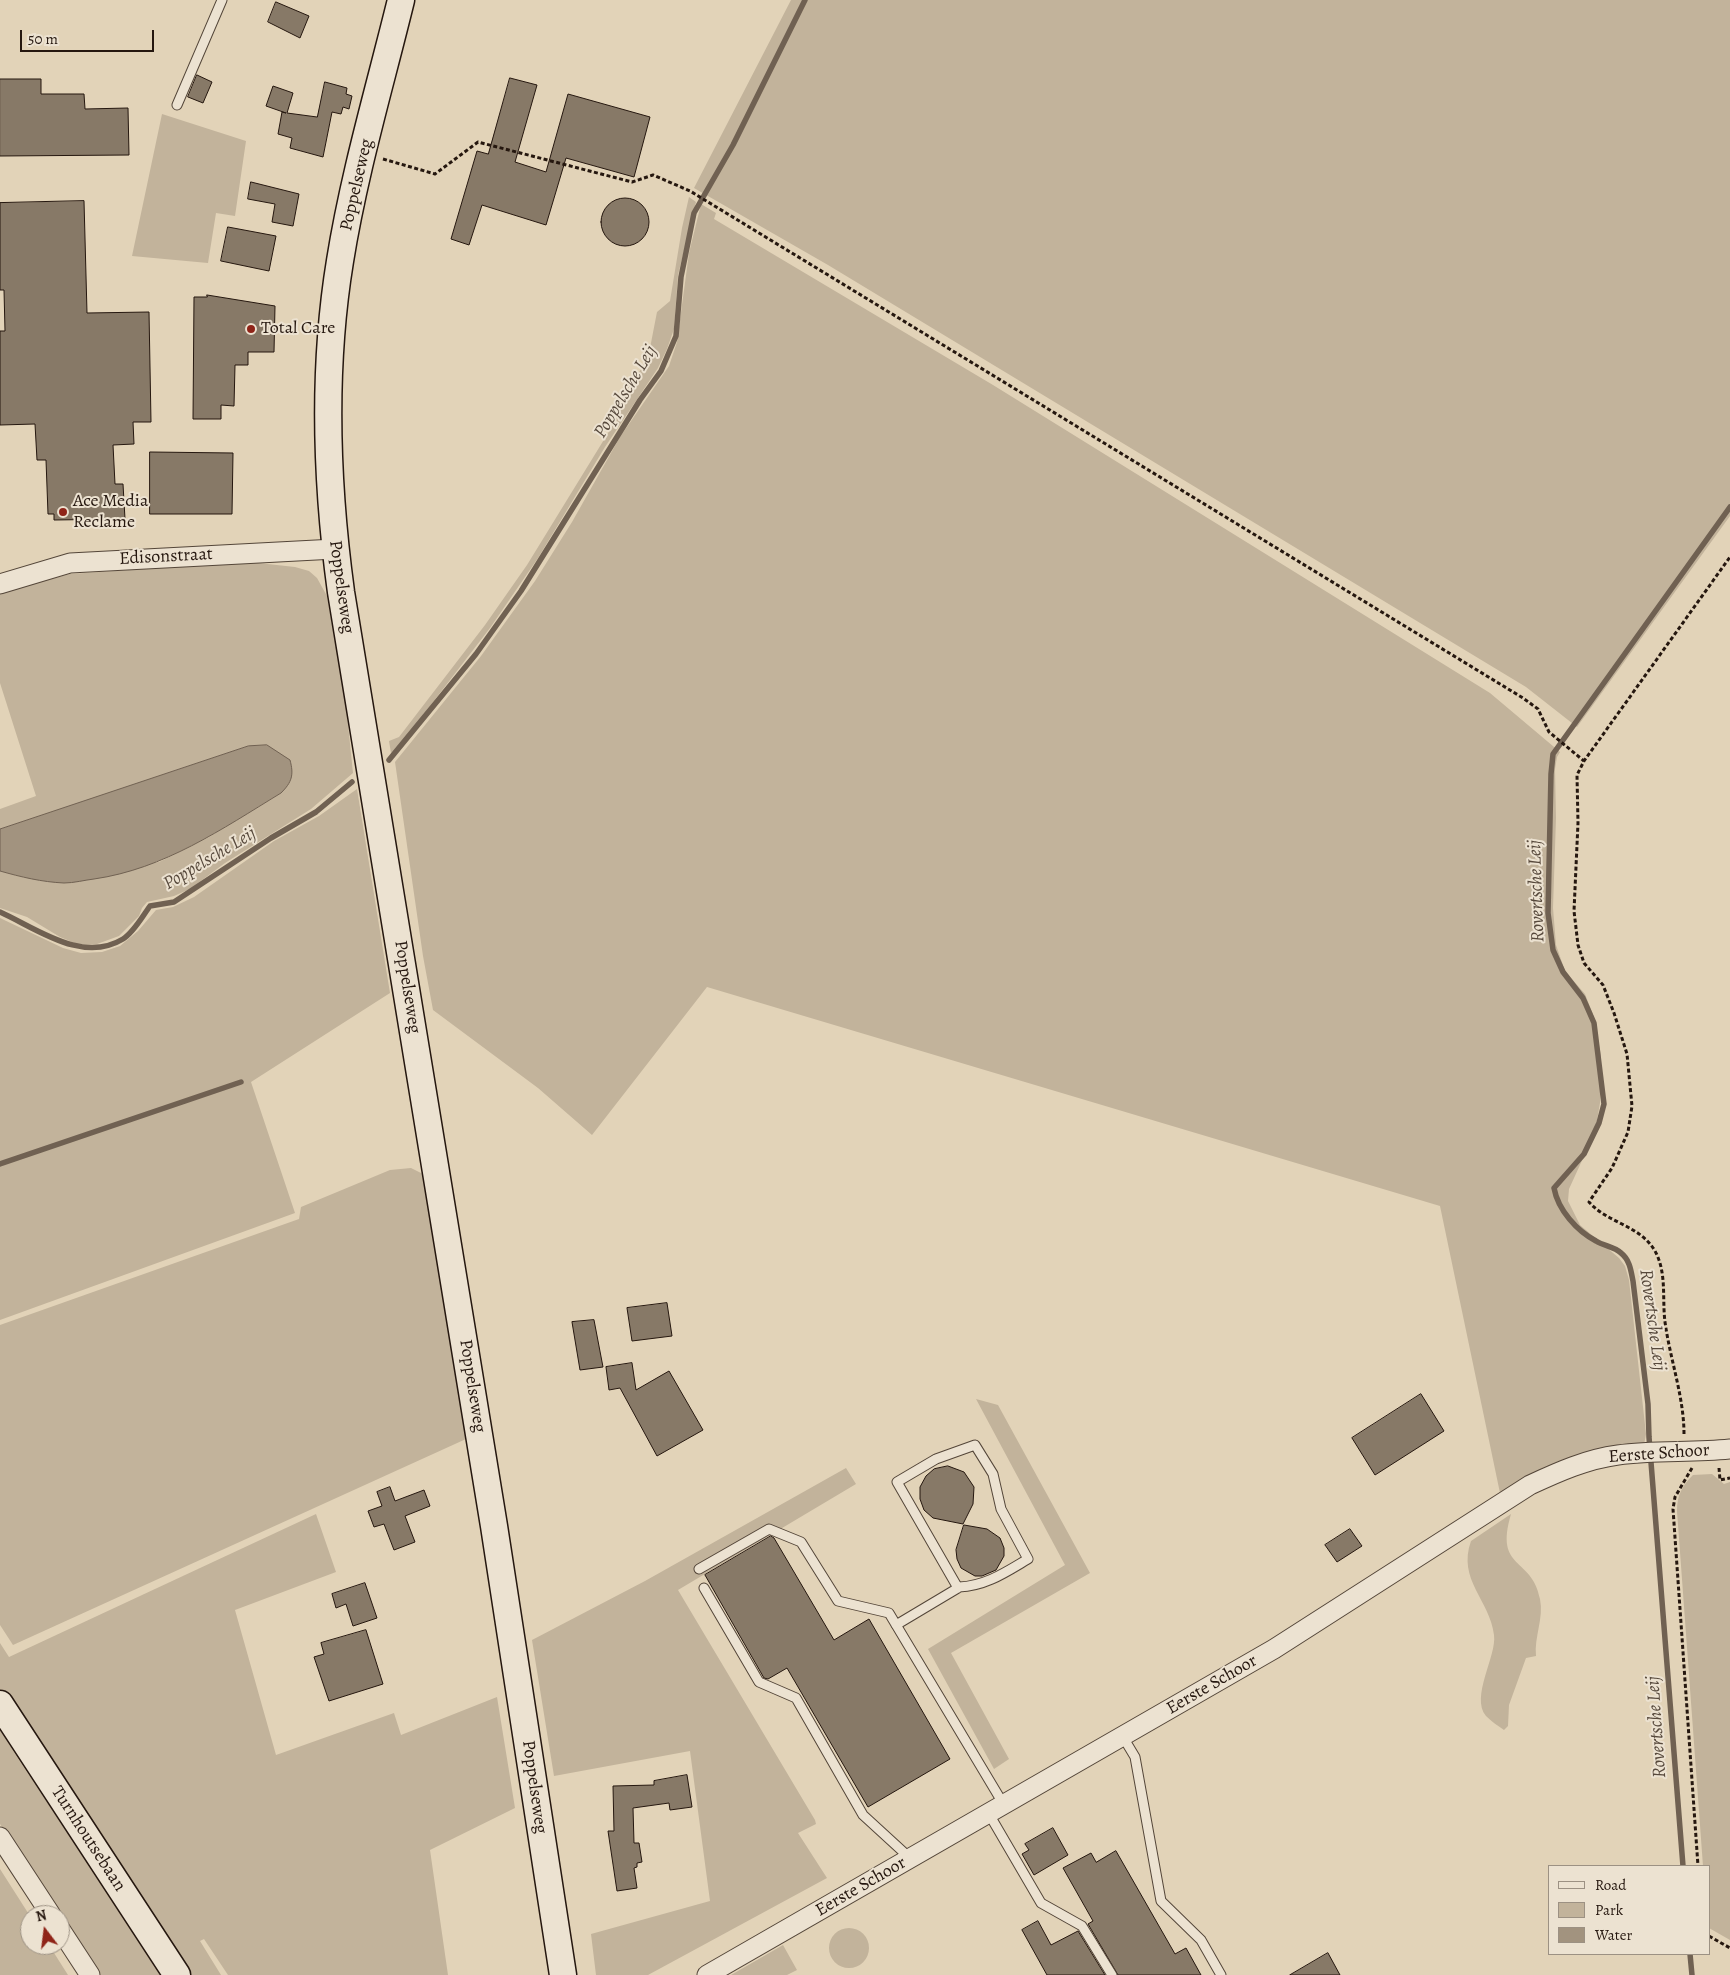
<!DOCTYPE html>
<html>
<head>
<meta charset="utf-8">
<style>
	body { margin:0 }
	#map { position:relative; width:1730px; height:1975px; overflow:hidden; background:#e2d3b8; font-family:Alegreya,serif }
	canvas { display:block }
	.legend { position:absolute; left:1548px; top:1865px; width:162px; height:90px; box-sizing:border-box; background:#ece2d1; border:1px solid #9c9183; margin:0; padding:6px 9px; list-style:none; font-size:15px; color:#25170f }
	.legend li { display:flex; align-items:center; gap:10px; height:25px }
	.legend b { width:25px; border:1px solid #9c9183 }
	.north { position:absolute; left:20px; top:1905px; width:50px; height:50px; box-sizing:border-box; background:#ece2d1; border:1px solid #9c9183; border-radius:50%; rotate:345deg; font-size:14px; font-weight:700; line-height:20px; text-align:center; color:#25170f }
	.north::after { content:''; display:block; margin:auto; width:18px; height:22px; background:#8f2418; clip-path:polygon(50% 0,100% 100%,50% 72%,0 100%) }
	.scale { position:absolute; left:20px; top:30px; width:134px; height:22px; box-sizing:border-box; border:2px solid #25170f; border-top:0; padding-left:6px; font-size:15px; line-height:18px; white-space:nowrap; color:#25170f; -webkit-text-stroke:4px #ece2d1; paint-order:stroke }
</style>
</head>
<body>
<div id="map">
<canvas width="1730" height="1975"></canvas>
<ul class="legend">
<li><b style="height:6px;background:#ece2d1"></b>Road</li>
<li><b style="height:14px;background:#c2b39b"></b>Park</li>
<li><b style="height:14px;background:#a2937f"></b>Water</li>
</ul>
<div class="north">N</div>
<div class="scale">50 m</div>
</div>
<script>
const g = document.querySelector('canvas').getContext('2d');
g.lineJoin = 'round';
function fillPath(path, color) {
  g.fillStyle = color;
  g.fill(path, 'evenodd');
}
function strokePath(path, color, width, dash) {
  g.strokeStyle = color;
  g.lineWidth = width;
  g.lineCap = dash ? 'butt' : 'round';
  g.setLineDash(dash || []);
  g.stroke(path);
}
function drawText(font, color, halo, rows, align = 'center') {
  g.font = font + ' Alegreya,serif';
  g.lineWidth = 4;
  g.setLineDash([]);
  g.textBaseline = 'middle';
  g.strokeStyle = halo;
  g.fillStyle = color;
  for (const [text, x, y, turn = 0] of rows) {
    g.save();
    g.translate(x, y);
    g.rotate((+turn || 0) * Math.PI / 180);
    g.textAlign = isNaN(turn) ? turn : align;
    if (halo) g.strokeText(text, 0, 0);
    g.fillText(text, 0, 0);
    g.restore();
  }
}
const green = new Path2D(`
	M791 0H1730V516L1577 727 1526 687 828 265 694 188Z
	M162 114 246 141 235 216 216 213 208 263 132 256Z
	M689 197 696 202 678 275 674 329 667 349 658 368 605 447 538 558 490 628 396 750 391 753 389 741 399 737 485 625 527 565 613 425 606 418 642 368 650 348 657 312 670 301 682 228Z
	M701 204 716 213 714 219 993 385 1490 693 1560 752 1557 757 1555 769 1556 818 1553 908 1556 945 1565 971 1585 994 1594 1017 1601 1056 1600 1103 1595 1132 1569 1189 1568 1201 1580 1225 1619 1258 1625 1266 1629 1280 1646 1434 1644 1445 1601 1448 1580 1454 1500 1493 1440 1206 707 987 592 1135 538 1088 433 1010 423 956 395 762 481 656 535 581 572 522 620 437 669 366 677 342 689 253Z
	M249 562 295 567 309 571 317 578 327 596 346 705 353 773 311 809 225 863 190 889 174 896 147 902 142 908 139 916 119 936 97 944H77L60 937 27 917 0 908V871L26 878 159 862 209 837 281 793 248 746 0 829V809L36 796 0 683V593L70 574Z
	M357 789 390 993 251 1082 295 1213 0 1320V918L63 948 81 953 102 952 120 946 138 931 156 910 173 907 194 897 274 841 319 816Z
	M411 1168 423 1174 466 1439 13 1645 0 1625V1325L299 1219 301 1207 390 1170Z
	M976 1399 998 1405 1090 1573 951 1653 1009 1759 994 1769 928 1649 1065 1565Z
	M846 1468 856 1484 678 1590 815 1820 816 1824 798 1833 827 1878 648 1975H596L591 1934 710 1901 690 1751 554 1776 532 1640 645 1581Z
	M1712 1474 1724 1484 1730 1482V1940L1709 1928V1866H1703L1677 1511C1677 1495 1682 1486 1693 1475Z
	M316 1514 336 1572 235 1610 276 1755 394 1713 401 1735 497 1697 515 1808 430 1850 448 1975H228L204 1939 200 1941 221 1975H187L0 1692V1643L9 1657Z
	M1511 1514C1494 1571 1532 1556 1540 1599 1544 1618 1534 1637 1536 1656L1526 1658 1509 1705 1508 1726 1504 1730C1498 1726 1491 1721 1486 1716 1470 1697 1497 1656 1494 1635 1490 1600 1457 1580 1471 1541Z
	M0 1730 19 1760 162 1975H97L0 1824Z
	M0 1869 30 1916V1945H49L68 1975H0Z
	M829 1948a20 20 0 1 1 40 0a20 20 0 1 1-40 0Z
	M783 1945 797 1970 787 1975H731Z`);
const water = new Path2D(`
	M267 745 290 760C294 775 292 782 281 793 222 829 164 869 94 879 85 880 74 883 64 883 42 882 21 877 0 871V829L248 746Z`);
const stream = new Path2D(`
	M389 760 476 654 521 591 640 400 661 371 676 336 681 277 694 213 733 145 805 0
	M0 912C36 928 82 964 123 939 134 932 142 917 150 906L174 902 271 838 316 812 352 782
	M0 1164 241 1082
	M1683 1866 1649 1437 1648 1404 1633 1281C1631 1271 1630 1260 1621 1253 1615 1247 1604 1246 1596 1241 1577 1231 1558 1210 1554 1188L1584 1154 1599 1123 1604 1104 1594 1023 1583 998 1563 972 1553 950 1548 913 1551 774 1553 754 1730 507
	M1690 1954 1692 1975`);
const building = new Path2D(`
	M276 2 309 16 300 38 268 22Z
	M197 75 212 82 203 103 188 97Z
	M510 78 537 85 515 162 546 172 568 94 650 117 634 177 566 158 546 225 482 205 469 245 451 239 477 151 488 154Z
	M0 79H41V94H84L85 109 128 108 129 155 0 156Z
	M325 82 347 88 346 94 352 96 349 109 343 107 341 114 332 112 323 157 290 148 292 138 278 134 282 112 286 113 266 106 273 86 293 93 287 113 317 117Z
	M251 182 299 194 293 226 272 222 275 204 248 199Z
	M601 222a24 24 0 1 1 48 0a24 24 0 1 1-48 0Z
	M84 201 87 313 149 312 151 422H133L134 444 113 445 115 484H123L125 519 54 520V514H48L46 460H37L35 424 0 425V331H5L4 290H0V203Z
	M228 227 276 236 269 271 221 261Z
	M207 295 275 306 274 352H248V365H235L234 406 221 405V419H193L194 297H207Z
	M150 452 233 453 232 514H150Z
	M667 1303 672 1336 632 1341 627 1308Z
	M594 1320 603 1367 580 1370 572 1322Z
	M632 1363 636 1390 669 1371 703 1430 657 1456 620 1388 609 1390 606 1367Z
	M1421 1394 1444 1431 1375 1475 1352 1438Z
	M948 1466 964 1472 974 1487 973 1504 963 1524 933 1518 924 1510 920 1499V1487L926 1476 934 1469Z
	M390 1487 395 1501 424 1490 430 1506 405 1516 415 1542 394 1550 384 1524 374 1527 368 1511 382 1506 377 1492Z
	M964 1525 987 1529 1000 1538 1004 1548V1556L996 1570 982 1576H975L961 1568 957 1559 956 1550Z
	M1350 1529 1362 1546 1337 1562 1325 1545Z
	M771 1536 774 1538 834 1640 869 1619 950 1759 868 1807 787 1668 768 1679 764 1678 705 1575Z
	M365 1583 377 1618 353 1626 346 1604 336 1608 332 1594Z
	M366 1630 383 1684 329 1701 314 1657 324 1654 321 1643Z
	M687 1775 692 1807 670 1810 669 1803 633 1808 634 1843H639L642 1862 637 1863V1867L634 1868 637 1888 617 1891 608 1831H614L613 1786 654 1785V1781Z
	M1053 1828 1068 1855 1034 1875 1022 1854 1029 1850 1025 1844Z
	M1116 1851 1175 1954 1186 1948 1201 1975H1118L1088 1924 1093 1921 1063 1868 1091 1853 1096 1862Z
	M1038 1921 1051 1945 1078 1931 1105 1975H1047L1022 1930Z
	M1328 1953 1340 1975H1290Z`);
const path = new Path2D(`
	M383 159 435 174 478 142 632 182 653 175 690 191 1523 698 1538 709 1549 732 1584 761
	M1684 1434C1684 1397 1670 1359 1665 1322 1662 1298 1667 1273 1655 1251 1640 1225 1607 1223 1589 1202L1612 1168 1628 1132 1632 1106 1627 1054 1614 1013 1603 985 1584 963 1578 945 1574 911 1578 823 1577 775 1584 761 1730 557
	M1692 1468 1675 1497 1673 1509 1698 1866
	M1719 1468 1720 1480 1730 1478
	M1709 1936 1730 1948`);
const lane = new Path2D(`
	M177 105 222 0
	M699 1569 769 1529 801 1542 838 1601 889 1613 1004 1805
	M704 1588 759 1682 796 1698 863 1815 911 1859
	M896 1625 958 1588 959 1587C986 1586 1006 1572 1028 1559L1001 1509 993 1474 975 1445 936 1459 897 1482 958 1588
	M1123 1737 1135 1757 1161 1901 1201 1940 1221 1975
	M989 1814 1041 1903 1082 1926 1112 1975`);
const street = new Path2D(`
	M0 584 70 563 335 549
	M0 1837 51 1915
	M60 1929 90 1975
	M707 1975 1274 1649 1530 1485C1558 1472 1587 1459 1618 1455 1655 1450 1693 1453 1730 1449`);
const secondary = new Path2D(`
	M401 0C380 86 354 173 340 261 322 371 326 482 341 592L494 1526 563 1975
	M0 1704 177 1975`);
const markers = [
	[251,329,5,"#8f2418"],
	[63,512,5,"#8f2418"]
];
const streetNames = [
	["Poppelseweg",357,185,-77],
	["Edisonstraat",166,557,-3],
	["Poppelseweg",341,587,82],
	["Poppelseweg",407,987,81],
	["Poppelseweg",472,1386,81],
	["Eerste Schoor",1659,1454,-4],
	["Eerste Schoor",1212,1685,-30],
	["Poppelseweg",534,1787,82],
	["Turnhoutsebaan",88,1839,57],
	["Eerste Schoor",861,1887,-30]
];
const poiNames = [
	["Total Care",261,329],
	["Ace Media",73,502],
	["Reclame",73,523]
];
const waterNames = [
	["Poppelsche Leij",626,392,-59],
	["Poppelsche Leij",210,859,-31],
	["Rovertsche Leij",1537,891,-92],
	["Rovertsche Leij",1652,1320,82],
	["Rovertsche Leij",1657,1727,-94]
];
fillPath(green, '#c2b39b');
fillPath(water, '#a2937f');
strokePath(water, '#706152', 1);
strokePath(stream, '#706152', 5.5);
fillPath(building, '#877967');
strokePath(building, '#25170f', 1);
strokePath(lane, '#544639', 11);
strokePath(street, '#544639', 21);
strokePath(secondary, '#25170f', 29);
strokePath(path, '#25170f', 3, [4, 2.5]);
strokePath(lane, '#ece2d1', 9);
strokePath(street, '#ece2d1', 19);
strokePath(secondary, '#ece2d1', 26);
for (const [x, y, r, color] of markers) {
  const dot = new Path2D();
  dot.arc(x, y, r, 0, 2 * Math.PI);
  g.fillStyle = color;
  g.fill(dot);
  strokePath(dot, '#ece2d1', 2);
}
drawText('18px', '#25170f', '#ece2d1', streetNames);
drawText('18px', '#25170f', '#ece2d1', poiNames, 'left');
drawText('italic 19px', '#57493c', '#ece2d1', waterNames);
</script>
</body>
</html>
